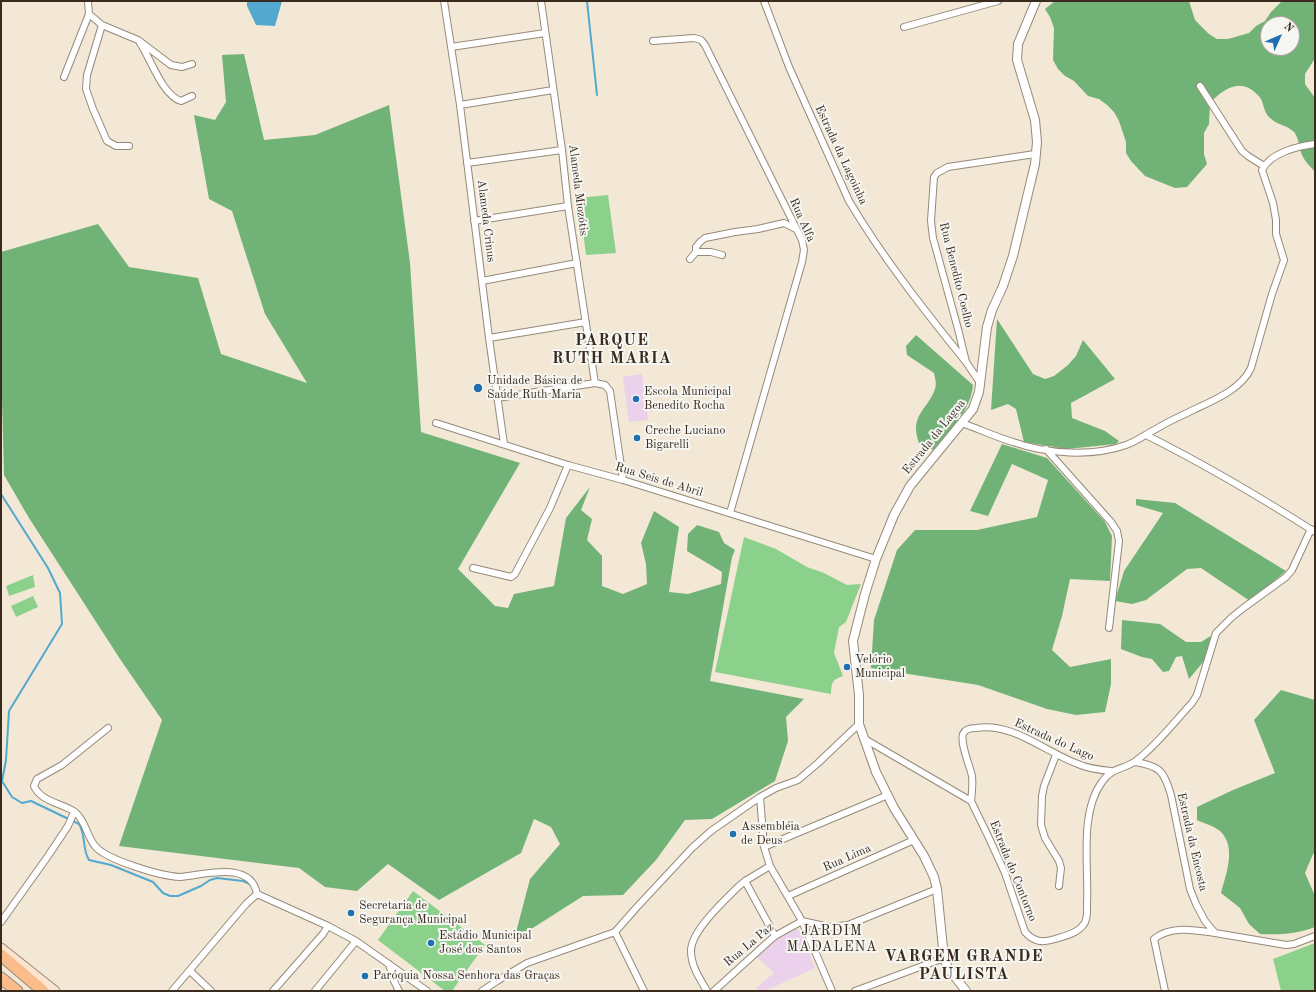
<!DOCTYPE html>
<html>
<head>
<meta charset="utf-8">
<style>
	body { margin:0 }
	#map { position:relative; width:1316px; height:992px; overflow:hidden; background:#f2e8d5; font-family:"Old Standard TT",serif }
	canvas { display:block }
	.frame { position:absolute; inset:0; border:2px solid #3b2a1e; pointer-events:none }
	.north { position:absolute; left:1260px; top:16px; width:40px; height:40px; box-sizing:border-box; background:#f6f6f2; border:1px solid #aba49d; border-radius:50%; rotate:45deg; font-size:11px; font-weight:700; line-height:16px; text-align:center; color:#3b2a1e }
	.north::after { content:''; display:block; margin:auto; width:14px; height:18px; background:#1f6fb2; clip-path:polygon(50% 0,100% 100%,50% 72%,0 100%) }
</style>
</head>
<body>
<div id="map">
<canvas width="1316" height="992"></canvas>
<div class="frame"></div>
<div class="north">N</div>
</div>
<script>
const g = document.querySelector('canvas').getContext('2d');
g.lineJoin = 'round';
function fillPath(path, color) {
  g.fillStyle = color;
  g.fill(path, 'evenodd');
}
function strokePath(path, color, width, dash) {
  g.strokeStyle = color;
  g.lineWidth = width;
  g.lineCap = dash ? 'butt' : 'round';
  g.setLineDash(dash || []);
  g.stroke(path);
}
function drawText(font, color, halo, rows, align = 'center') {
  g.font = font + ' "Old Standard TT",serif';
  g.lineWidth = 4;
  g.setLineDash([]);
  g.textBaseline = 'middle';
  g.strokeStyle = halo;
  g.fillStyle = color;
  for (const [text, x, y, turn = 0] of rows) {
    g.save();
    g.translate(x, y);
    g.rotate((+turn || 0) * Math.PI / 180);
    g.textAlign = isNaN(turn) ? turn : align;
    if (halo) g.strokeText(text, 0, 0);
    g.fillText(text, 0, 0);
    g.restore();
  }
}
const built = new Path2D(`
	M642 374 648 420 629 422 623 377Z
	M797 929 802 934 815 968 765 991H758L756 988 774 973 757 957 774 942 791 931Z`);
const green = new Path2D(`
	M608 195 616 253 586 255 579 198Z
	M744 537 776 549 807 567 824 573 847 585 861 584 846 622 839 627 834 653 843 676C831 680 832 683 831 694L715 672Z
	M33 575 35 587 9 596 6 586Z
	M33 596 38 607 16 617 11 606Z
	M413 891 485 945 452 991H445L378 940Z
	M1315 943V991H1281L1273 959Z`);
const forest = new Path2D(`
	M1055 1H1189L1195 20 1209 34 1217 39H1228L1249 33 1256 26 1265 21 1271 12 1282 1H1315L1314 60 1305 74V84L1315 98V172C1310 166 1305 162 1302 155 1299 148 1299 138 1294 132 1287 125 1277 125 1270 118 1264 113 1264 105 1261 99 1259 96 1255 92 1252 90 1237 79 1221 91 1210 103L1209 124 1204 133V154L1207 164 1187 187 1175 188 1145 176 1131 161 1126 153V142L1119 121 1114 112 1107 105 1099 99 1088 96 1074 81 1065 76 1058 69 1053 60 1054 28 1050 17 1045 9ZM1268 24H1292V48H1268Z
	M244 54 264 140 315 135 389 105 410 263 421 432 520 463 458 569 495 606 508 608 514 594 554 586 566 518 590 487 581 510 592 519 587 540 602 556V586L623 594 647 584 646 564 641 543 654 511 679 527 669 592 688 594 721 584 722 572 687 551 688 534 697 525 719 532 724 543 735 550 732 557 710 681 804 699 786 717 788 741 775 781 712 819 685 820 656 860 623 895 583 896 514 940 530 879 560 844 551 827 534 819 521 853 439 900 388 864 357 891 325 887 299 868 119 846 162 720 120 659 29 518 4 475 1 360V252L98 224 129 267 198 278 221 354 307 383 265 314 232 211 209 199 194 115 215 120 226 102 222 55Z
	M997 319 1033 374 1045 379 1054 376 1068 365 1076 356 1083 340 1115 379 1071 403 1072 418 1105 431 1119 441 1116 444 1067 449 1024 442 1016 409 1008 404 991 410Z
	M916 335 973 385C971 411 949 431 933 450L919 443C909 415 927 411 935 389 937 384 935 378 934 373L907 355 906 346Z
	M1002 444 1047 458 1105 522 1112 536 1110 581 1070 579 1062 616 1052 650 1070 667 1111 659V684L1105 712 1076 715 1047 709 978 685 871 668 874 620 897 550 915 530H977L1037 517 1048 480 1012 464 988 516 970 511Z
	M1136 499 1175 503 1286 571 1250 601 1201 568 1187 569 1146 600 1132 604 1115 601 1124 571 1163 513 1136 505Z
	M1122 620 1160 624 1186 642H1201L1214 634 1204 661 1189 679 1182 656 1176 657 1169 671 1163 672 1152 659 1142 657 1121 649Z
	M1281 690 1315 700V852L1313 854 1305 873 1315 896V927C1297 934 1279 935 1260 934L1249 924 1240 908 1221 893C1226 874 1237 847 1220 831 1214 826 1203 823 1197 820V807L1233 790 1275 773 1254 720Z`);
const water = new Path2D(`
	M247 1H282L275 26 256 25 247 6Z`);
const stream = new Path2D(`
	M587 1 597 95
	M1 494 48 568 60 593 62 624 9 711 6 760 2 781 12 797 22 803 31 801 79 824C86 835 82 849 89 860L111 865 153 882 163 893 170 896H178L201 886 210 880 217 878 243 881 250 884`);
const minor = new Path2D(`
	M444 1 460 105 489 338 504 444
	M541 1 562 150 568 206 595 383
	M764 1 789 67 849 201C883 258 924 310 966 362
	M89 14 102 25 138 40 171 65 182 67 192 64
	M102 25 87 75 86 89 93 109 107 141 116 146H129
	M904 27 998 1
	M653 41 694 38 701 40 705 45 802 240 804 250 802 262 730 513
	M140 43C151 59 162 95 181 101L192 96
	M451 47 545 33
	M64 77 89 14 88 1
	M1200 86 1242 151 1248 156 1264 166
	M460 105 553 90
	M467 163 562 150
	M474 221 568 206
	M696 252H711L722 255
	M690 259 696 252V247L700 242 705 238 735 232 758 229 784 223 796 229
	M482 281 577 263
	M489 338 586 322
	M981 384 966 362 958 329 933 238 931 221 934 177 937 173 948 167 1035 154
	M497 398 595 383 605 385 610 391 623 480
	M436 423 568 465 623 480 876 559
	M962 423C979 429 996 437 1013 442 1047 454 1092 457 1126 445 1137 441 1146 434 1156 429 1167 422 1179 417 1191 411 1212 401 1241 390 1251 368L1272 294 1284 260 1276 234V220L1273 203 1262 170C1270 153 1298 146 1315 144
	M1146 435C1204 464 1260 497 1315 532
	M1046 449 1111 522 1117 531 1119 541 1109 628
	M473 568 511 577 515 574 550 508 568 465
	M108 728 62 765 37 779 34 786C41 802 62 803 75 812 86 821 86 835 95 846 106 860 161 876 180 877 204 875 251 860 257 894
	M863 738 971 801 988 836 1005 873 1025 932C1034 942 1042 943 1055 939 1065 936 1078 933 1084 924 1088 919 1087 910 1087 904 1089 867 1079 813 1102 782 1113 766 1125 770 1137 760 1158 744 1174 722 1192 703L1197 695 1216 633 1231 618 1242 609 1286 577 1292 570 1311 529
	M1056 755 1044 786 1042 796 1041 825 1045 838 1059 861 1061 868 1059 886
	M1135 762C1160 766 1164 771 1171 795L1190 889 1196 904 1205 921 1215 933 1286 945 1294 944 1315 936
	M760 797 764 847 770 866 802 921 832 991
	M971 801C972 793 973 785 972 776 970 766 960 744 963 734 965 729 970 728 976 728 1013 722 1045 752 1078 764 1089 769 1099 770 1111 771
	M764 847 888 795
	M745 881 775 936
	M257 894 328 926 356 941 427 991
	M788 896 914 840
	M802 921 829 927 848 925 937 889
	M1 922 48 856 68 826 74 812
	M615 932 644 991
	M389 964 394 981 399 991
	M190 971 211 991
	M172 991 246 904 257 894
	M273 991 323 934 328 926
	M315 991 356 941
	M482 991 497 981 527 963 615 932 637 907 692 848 711 831 760 797 776 788 798 780 818 763 859 724
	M707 991C700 979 691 966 691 951 691 931 724 901 738 887L745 881 770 866
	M714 991 768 942 775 936 802 921
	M855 991 944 958
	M1165 991 1154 939C1171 925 1195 930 1215 933`);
const tertiary = new Path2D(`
	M966 991 948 968 944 958 937 889 934 877 924 856 894 808 876 772 859 724V695L853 641 865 594 876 559 894 515 910 486 973 409 979 392 987 327 992 310 1003 286 1013 256 1035 164 1037 142 1035 120 1017 60 1018 44 1036 1`);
const secondary = new Path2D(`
	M1 948 55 991`);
const motorway = new Path2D(`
	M1 955 43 991
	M1 978 17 991`);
const markers = [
	[478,388,5,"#1f6fb2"],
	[636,399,4,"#1f6fb2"],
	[637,438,4,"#1f6fb2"],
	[847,667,4,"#1f6fb2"],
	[733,834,4,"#1f6fb2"],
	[351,913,4,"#1f6fb2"],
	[431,943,4,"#1f6fb2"],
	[365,976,4,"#1f6fb2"]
];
const streetNames = [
	["Estrada da Lagoinha",841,155,65],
	["Alameda Miozótis",578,190,83],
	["Rua Alfa",802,220,66],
	["Alameda Crinus",486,221,83],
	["Rua Benedito Coelho",956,275,76],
	["Estrada da Lagoa",934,437,-51],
	["Rua Seis de Abril",659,480,17],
	["Estrada do Lago",1054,740,24],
	["Estrada da Encosta",1192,842,77],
	["Rua Lima",847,858,-24],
	["Estrada do Contorno",1013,871,68],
	["Rua La Paz",749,945,-40]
];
const poiNames = [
	["Unidade Básica de",487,381],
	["Saúde Ruth Maria",487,395],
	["Escola Municipal",644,392],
	["Benedito Rocha",644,406],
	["Creche Luciano",645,431],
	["Bigarelli",645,445],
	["Velório",855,660],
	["Municipal",855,674],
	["Assembléia",741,827],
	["de Deus",741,841],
	["Secretaria de",359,906],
	["Segurança Municipal",359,920],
	["Estádio Municipal",439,936],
	["José dos Santos",439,950],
	["Paróquia Nossa Senhora das Graças",373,976]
];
const quarterNames = [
	["JARDIM",832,931],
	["MADALENA",832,947]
];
const districtNames = [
	["PARQUE",612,341],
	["RUTH MARIA",612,359],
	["VARGEM GRANDE",964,957],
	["PAULISTA",964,975]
];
fillPath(built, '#ebd1ec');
fillPath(green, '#8cd18b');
fillPath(forest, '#71b377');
fillPath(water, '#53a8cf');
strokePath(stream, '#53a8cf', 2);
strokePath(minor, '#96897a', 8);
strokePath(tertiary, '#96897a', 10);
strokePath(secondary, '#96897a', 11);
strokePath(motorway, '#96897a', 13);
strokePath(minor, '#fff', 6);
strokePath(tertiary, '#fff', 8);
strokePath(secondary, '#fde4d1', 9);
strokePath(motorway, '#fabc8b', 11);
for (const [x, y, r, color] of markers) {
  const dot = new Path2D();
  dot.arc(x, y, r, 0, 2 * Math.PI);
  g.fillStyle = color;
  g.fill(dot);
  strokePath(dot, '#f6f6f2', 1.5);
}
drawText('12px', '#3b2a1e', '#f6f6f2', streetNames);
drawText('12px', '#3b2a1e', '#f6f6f2', poiNames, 'left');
g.letterSpacing = '1px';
drawText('14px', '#3b2a1e', '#f6f6f2', quarterNames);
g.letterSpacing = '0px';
g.letterSpacing = '1px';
drawText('bold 16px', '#3b2a1e', '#f6f6f2', districtNames);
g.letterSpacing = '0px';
</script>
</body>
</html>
